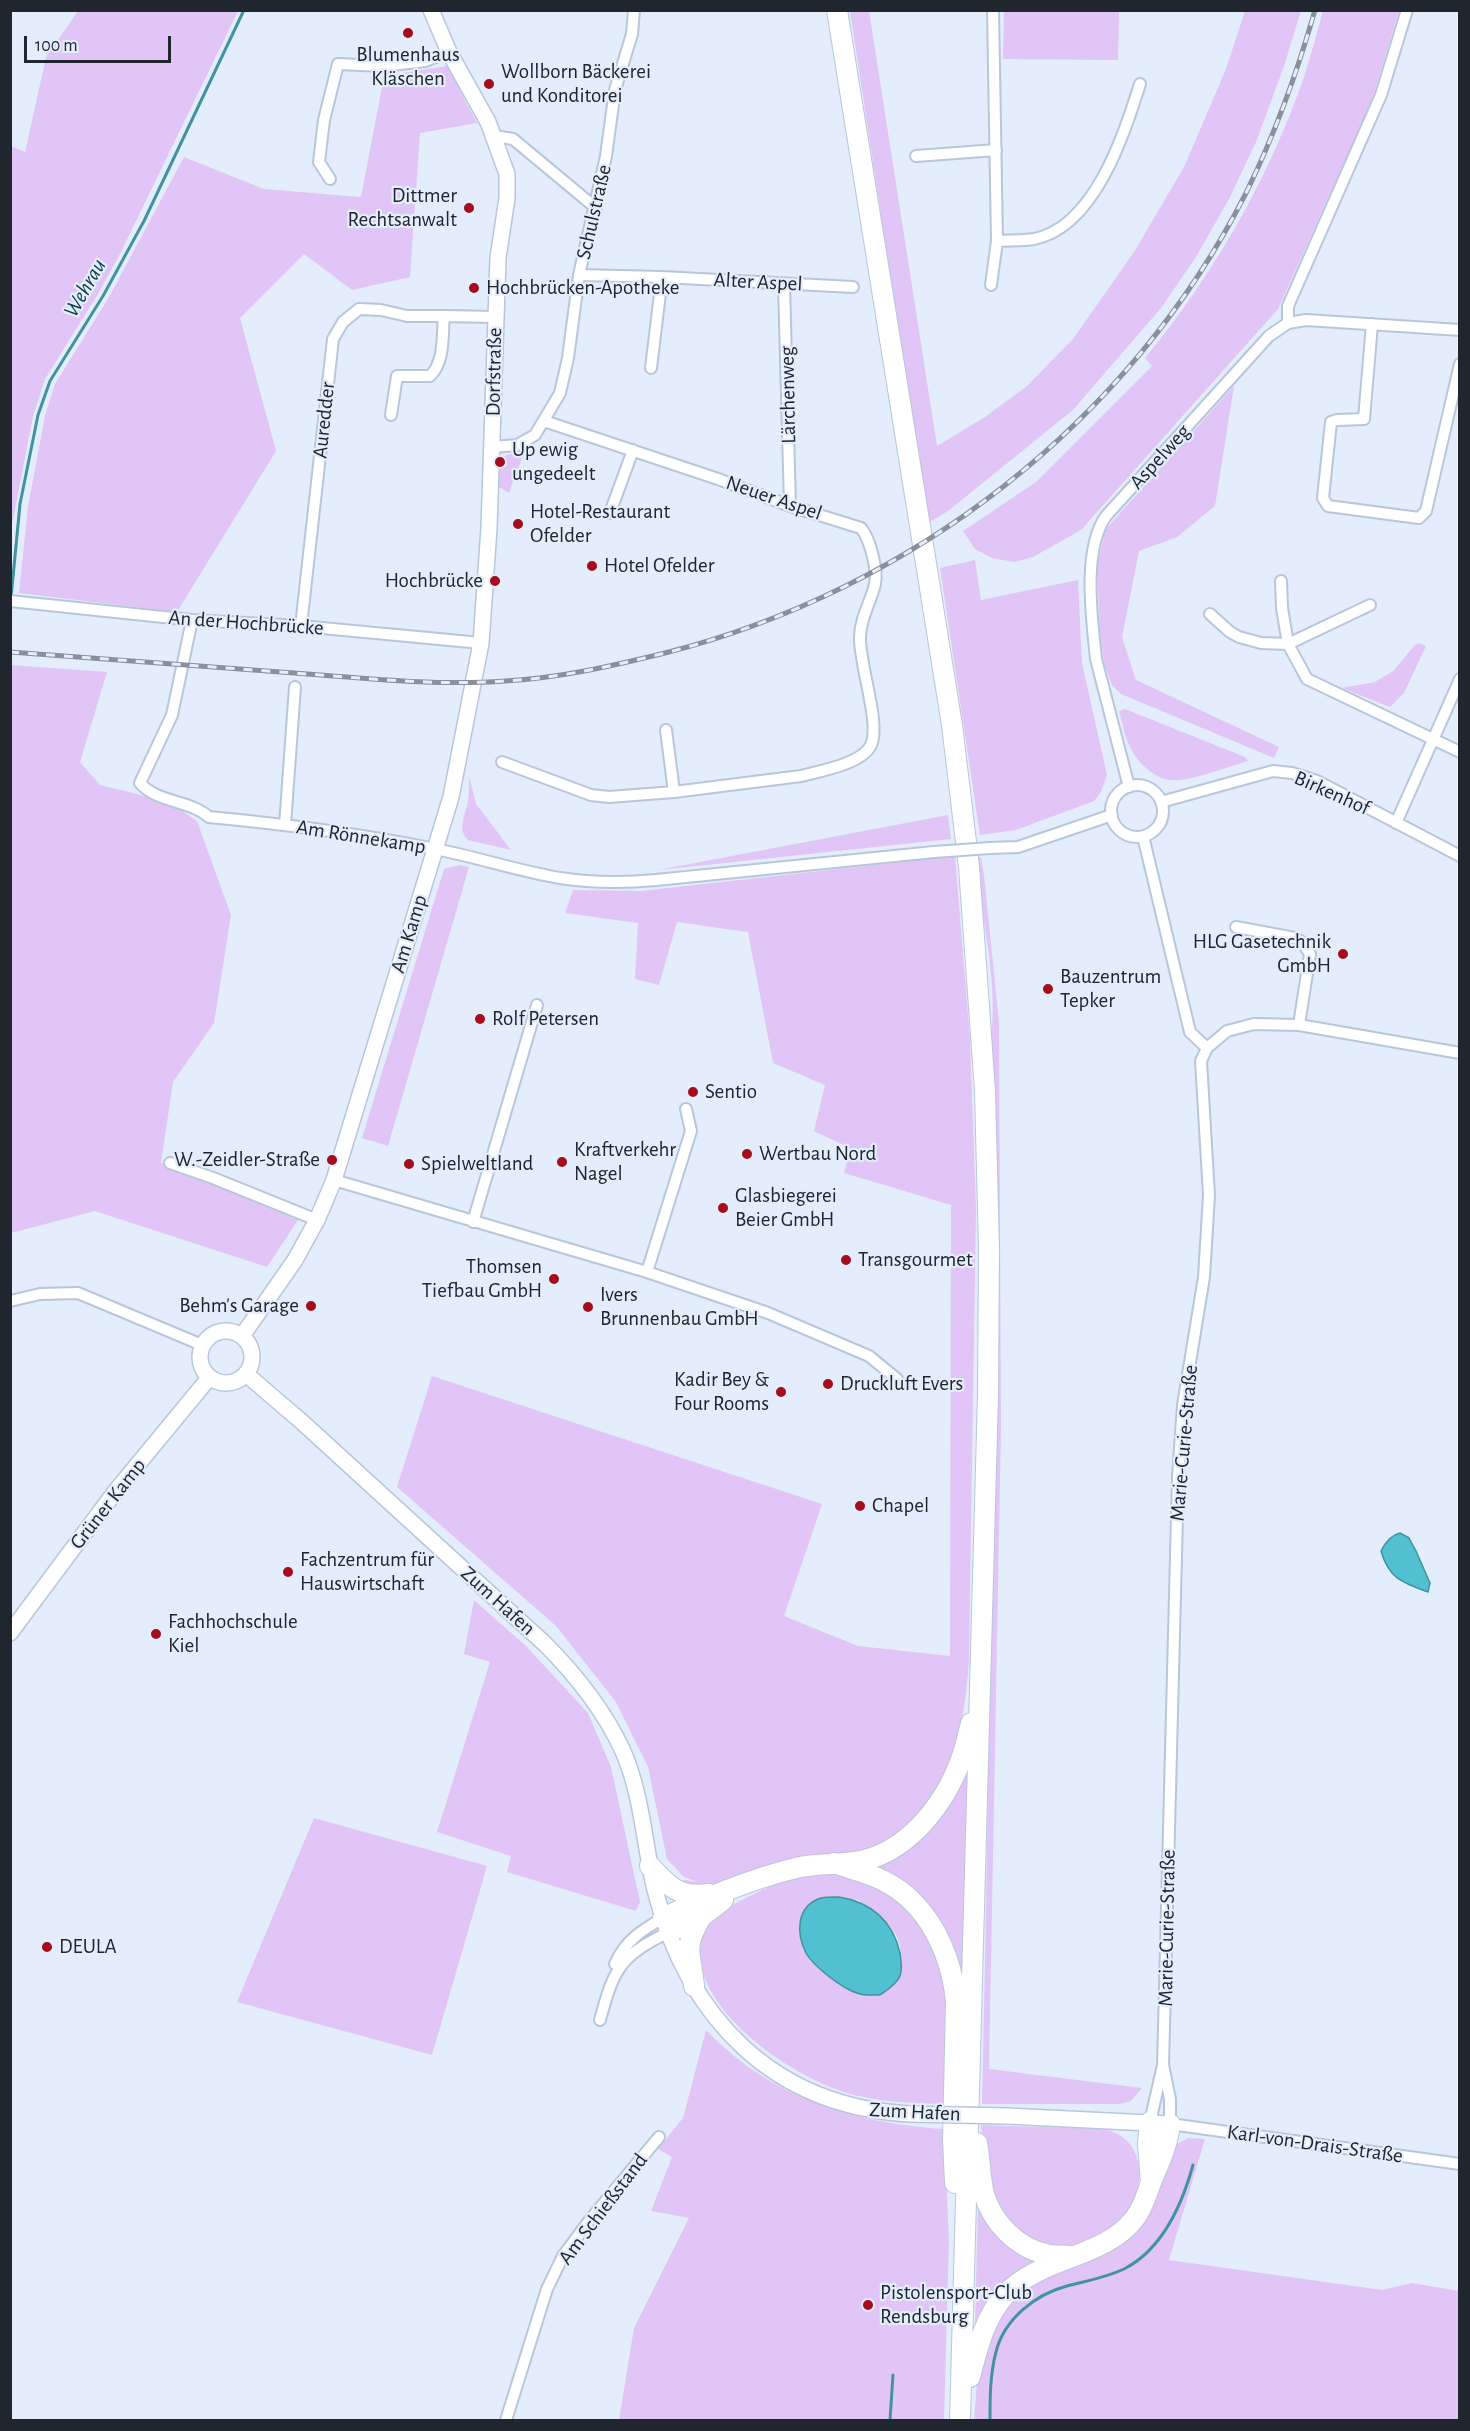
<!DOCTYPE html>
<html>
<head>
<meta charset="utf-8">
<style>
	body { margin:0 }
	#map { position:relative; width:1470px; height:2431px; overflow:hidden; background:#e4edfb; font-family:"Alegreya Sans",sans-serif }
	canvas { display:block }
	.frame { position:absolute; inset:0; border:12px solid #20262e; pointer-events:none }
	.scale { position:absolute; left:24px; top:36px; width:147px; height:27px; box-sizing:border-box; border:3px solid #20262e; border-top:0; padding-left:8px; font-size:18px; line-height:21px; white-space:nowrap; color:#20262e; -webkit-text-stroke:4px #e4edfb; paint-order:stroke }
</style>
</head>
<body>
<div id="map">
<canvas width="1470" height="2431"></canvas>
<div class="frame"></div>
<div class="scale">100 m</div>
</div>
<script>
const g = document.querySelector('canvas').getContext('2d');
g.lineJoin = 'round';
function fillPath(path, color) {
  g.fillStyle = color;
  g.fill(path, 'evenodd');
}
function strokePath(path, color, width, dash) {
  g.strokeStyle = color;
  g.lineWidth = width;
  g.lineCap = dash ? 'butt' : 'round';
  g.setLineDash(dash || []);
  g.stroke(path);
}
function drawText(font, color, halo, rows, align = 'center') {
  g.font = font + ' "Alegreya Sans",sans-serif';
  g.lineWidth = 4.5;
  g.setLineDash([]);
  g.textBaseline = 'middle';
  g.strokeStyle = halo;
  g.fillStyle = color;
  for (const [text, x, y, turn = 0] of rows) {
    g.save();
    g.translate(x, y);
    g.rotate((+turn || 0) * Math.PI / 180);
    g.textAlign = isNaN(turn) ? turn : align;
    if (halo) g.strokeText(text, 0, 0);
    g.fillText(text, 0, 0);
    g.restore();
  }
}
const green = new Path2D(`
	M78 11H238L121 252 98 294 45 379 33 416 11 530V146L25 152 46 57Z
	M850 11H869L937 446 985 417 1027 386 1073 339 1134 252 1184 167 1226 69 1245 11H1301L1283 69 1256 142 1229 199 1196 257 1161 308 1073 410 948 511 928 523Z
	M1004 11H1119L1118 60 1003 59Z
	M1323 11H1399L1372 100 1278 309 1081 530 1033 557 1014 562 992 558 975 549 963 531 1036 482 1152 366 1145 358C1214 274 1268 180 1304 77 1311 55 1317 32 1323 11Z
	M447 66 477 123 420 133 410 277 352 290 304 254 240 318 276 451 177 612 19 593 28 506 45 416 55 384 109 297 184 157 264 189 361 197 384 76Z
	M1234 386 1215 506 1177 537 1139 551 1122 637 1136 680 1279 747 1274 758 1121 694 1111 684 1104 662 1100 633 1097 567 1105 530Z
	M525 449 509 493 494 484 496 459Z
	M975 560 981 600 1078 580 1082 663 1107 775 1101 792 1094 801 1016 830 980 835 940 568Z
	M1419 643 1426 646 1404 693 1390 707 1342 688 1375 682 1393 671 1415 645Z
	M11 665 107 672 80 762 100 785 169 802 197 821 231 915 214 1023 173 1082 161 1163 298 1220 267 1267 95 1211 11 1233Z
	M1125 709 1245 757 1248 761C1230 766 1186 783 1169 780 1152 777 1134 759 1128 743 1124 733 1122 722 1119 711Z
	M469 776 476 804 511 850 468 840C457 830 465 815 468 802 469 794 469 785 469 776Z
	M948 815 951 839 658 870Z
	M955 856 970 1040 976 1209 969 1659C964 1740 947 1815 866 1851L703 1888 682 1886 684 1880 698 1882 684 1877 667 1859 648 1767 616 1702 556 1626 397 1487 432 1376 822 1504 784 1616 858 1646 950 1656 951 1205 844 1173 850 1148 814 1131 825 1085 773 1063 748 932 677 922 659 985 635 979 638 923 565 913 573 890 641 891Z
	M975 857H981L984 875 999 1023 1001 1427 989 2069 1142 2088 1131 2101 1119 2104H982L986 1912 996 1227 990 1047C1000 984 981 919 975 857Z
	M459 865 469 867 388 1146 362 1138 444 869Z
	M474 1600 526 1646 588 1713 611 1767 640 1902 636 1911 507 1872 511 1856 437 1832 490 1662 464 1654Z
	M971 1752 962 2015 952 1957 866 1862 885 1857Z
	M314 1818 487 1866 432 2055 237 2002Z
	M814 1871 853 1873 900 1898 933 1941 949 1997 945 2104C906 2103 865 2102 828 2086 778 2065 701 2011 699 1951 699 1939 705 1922 714 1914 719 1909 728 1907 734 1904 761 1890 785 1879 814 1871ZM856 1899C874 1909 905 1932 900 1957 898 1969 886 1984 880 1995L857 1993Z
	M706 2030C771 2098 853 2123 944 2129L949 2240 944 2420H619L634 2328 689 2218 651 2211 672 2157 658 2149 683 2118Z
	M981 2125 1102 2129C1117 2131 1131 2140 1136 2155 1156 2212 1086 2261 1034 2242 1028 2240 1022 2233 1017 2228 1011 2223 1000 2217 997 2210 986 2187 983 2150 981 2125Z
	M1188 2138 1205 2139 1169 2260 1382 2290 1412 2283 1459 2291V2420H974L979 2357 1009 2301 1047 2274 1104 2256 1133 2235 1156 2201 1175 2145Z
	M978 2205 1048 2259 975 2324Z`);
const water = new Path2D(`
	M1400 1533 1409 1538 1416 1551 1430 1583 1428 1592C1403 1583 1389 1579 1381 1551 1385 1543 1391 1535 1400 1533Z
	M839 1897C871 1902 893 1921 900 1953 901 1959 902 1970 900 1976 897 1984 887 1990 880 1995 873 1995 864 1996 857 1993 843 1989 813 1966 806 1953 796 1933 796 1906 821 1898 826 1897 834 1897 839 1897Z`);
const stream = new Path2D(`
	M11 598 20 504 38 415 50 381 103 296 144 221 244 10
	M890 2420 893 2375
	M990 2420C990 2398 990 2374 996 2352 1004 2319 1036 2294 1067 2286 1086 2281 1105 2278 1124 2269 1163 2249 1182 2205 1193 2165`);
const street = new Path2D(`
	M494 136 513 139 596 208
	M916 156 996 150
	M330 179 319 162 324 120 338 64 384 66 425 61 449 52
	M997 241C1009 240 1022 241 1034 239 1095 227 1124 134 1140 84
	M579 275 662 277 853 287
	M784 284 790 506
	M991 285 997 241 993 10
	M1288 323V306L1381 95 1407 10
	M1372 324 1364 419 1337 420 1331 422 1323 498 1328 506 1419 518 1426 511 1460 364
	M651 368 662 277
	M391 415 397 376H430C445 362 442 335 444 316L495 317
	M493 447 517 445 535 435 560 393 568 358 579 275 606 156 615 90 632 34 634 10
	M610 513 633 450
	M1281 581 1282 608 1288 644 1307 679 1460 752
	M10 601 192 620 301 626 481 643
	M1210 614 1230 632 1239 637 1261 643 1288 644 1370 605
	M192 620 172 715 140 783C157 803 188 799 209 817 284 824 361 834 435 849 477 857 518 871 560 878 592 883 624 883 656 880L934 852
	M301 626 333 339 343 322 359 309 381 310 407 316H444
	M666 730 674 792
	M502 762 591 795 609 797 674 792 801 776C820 771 862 764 871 745 881 724 859 664 860 637 860 618 871 602 875 584 878 570 870 539 861 528L790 506 718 479 544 421
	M1111 811a26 26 0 1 1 52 0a26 26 0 1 1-52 0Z
	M1129 787 1096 659C1092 619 1082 550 1106 516L1269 336 1288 323 1306 320 1460 330
	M1161 802 1273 771 1292 773 1317 781 1460 856
	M1396 823 1460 679
	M285 825 295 687
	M1143 836 1190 1032 1207 1048
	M990 848 1018 847 1112 815
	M1236 927 1295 938 1302 942 1310 954 1299 1025
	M1460 1053 1299 1025 1254 1024 1227 1031 1207 1048 1201 1061 1209 1195 1204 1277 1183 1405 1178 1477 1163 2065 1170 2099V2124L1460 2164
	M170 1163 213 1178 317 1220
	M334 1180 647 1272 768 1313 869 1356 897 1379
	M473 1222 537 1005
	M647 1272 691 1131 686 1109
	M10 1301 40 1294 78 1293 202 1345
	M615 1964C625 1941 642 1930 663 1918
	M600 2020C614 1968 620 1956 669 1932
	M1150 2122 1163 2065
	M506 2420 547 2289 563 2256 589 2221 659 2137`);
const secondary = new Path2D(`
	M200 1357a26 26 0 1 1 52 0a26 26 0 1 1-52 0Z
	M242 1336 295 1260 317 1220 334 1180 451 797 481 643 489 528 498 258 507 198V174L488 122 449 52 431 10
	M246 1374 302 1422 545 1644C576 1675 603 1709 622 1749 642 1793 644 1844 655 1890 688 2019 774 2107 910 2114
	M10 1633 115 1492 209 1378
	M1007 2116 1170 2124`);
const highway = new Path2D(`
	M837 10 952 725 969 867 985 1091 989 1249 988 1394 960 2420
	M834 1863C850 1869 867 1872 882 1880 928 1902 951 1953 956 2001L953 2139 955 2183
	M650 1866C669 1887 679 1898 709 1894
	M663 1918C702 1899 754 1878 796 1868 816 1863 835 1865 855 1862 905 1855 943 1807 960 1762 965 1750 968 1736 971 1723
	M669 1932 701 1917 723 1900
	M694 1986C691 1952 682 1950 701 1917
	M1150 2122 1148 2143 1151 2183
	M977 2143C980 2159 980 2178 984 2194 992 2222 1017 2248 1046 2254 1053 2256 1062 2255 1069 2256
	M970 2377C977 2349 985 2316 1006 2294 1041 2256 1104 2259 1135 2218 1143 2208 1146 2196 1150 2185 1159 2162 1167 2149 1170 2124`);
const rail = new Path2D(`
	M10 652C105 659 200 666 294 673 364 678 435 686 505 681 560 678 612 666 665 653 913 590 1130 422 1246 193 1275 134 1297 73 1315 10`);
const streetBridge = new Path2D(`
	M934 852 990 848`);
const secondaryBridge = new Path2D(`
	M910 2114 1007 2116`);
const markers = [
	[408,33,6,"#a50c1c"],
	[489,84,6,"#a50c1c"],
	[469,208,6,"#a50c1c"],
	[474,288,6,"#a50c1c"],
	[500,462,6,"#a50c1c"],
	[518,524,6,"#a50c1c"],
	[592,566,6,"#a50c1c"],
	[495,581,6,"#a50c1c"],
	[1343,954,6,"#a50c1c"],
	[1048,989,6,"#a50c1c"],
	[480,1019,6,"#a50c1c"],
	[693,1092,6,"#a50c1c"],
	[747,1154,6,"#a50c1c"],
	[332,1160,6,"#a50c1c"],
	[562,1162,6,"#a50c1c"],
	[409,1164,6,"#a50c1c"],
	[723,1208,6,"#a50c1c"],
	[846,1260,6,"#a50c1c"],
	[554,1279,6,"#a50c1c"],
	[311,1306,6,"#a50c1c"],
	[588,1307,6,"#a50c1c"],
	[828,1384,6,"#a50c1c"],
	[781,1392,6,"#a50c1c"],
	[860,1506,6,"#a50c1c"],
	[288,1572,6,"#a50c1c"],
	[156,1634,6,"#a50c1c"],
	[47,1947,6,"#a50c1c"],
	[868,2305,6,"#a50c1c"]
];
const poiNames = [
	["Blumenhaus",408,55,"center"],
	["Kläschen",408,79,"center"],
	["Wollborn Bäckerei",501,72],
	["und Konditorei",501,96],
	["Dittmer",457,196,"right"],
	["Rechtsanwalt",457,220,"right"],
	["Hochbrücken-Apotheke",486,288],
	["Up ewig",512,450],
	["ungedeelt",512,474],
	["Hotel-Restaurant",530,512],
	["Ofelder",530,536],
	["Hotel Ofelder",604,566],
	["Hochbrücke",483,581,"right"],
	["HLG Gasetechnik",1331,942,"right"],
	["GmbH",1331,966,"right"],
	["Bauzentrum",1060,977],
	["Tepker",1060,1001],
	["Rolf Petersen",492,1019],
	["Sentio",705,1092],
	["Kraftverkehr",574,1150],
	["Nagel",574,1174],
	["Wertbau Nord",759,1154],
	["W.-Zeidler-Straße",320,1160,"right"],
	["Spielweltland",421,1164],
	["Glasbiegerei",735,1196],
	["Beier GmbH",735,1220],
	["Transgourmet",858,1260],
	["Thomsen",542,1267,"right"],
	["Tiefbau GmbH",542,1291,"right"],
	["Ivers",600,1295],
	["Brunnenbau GmbH",600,1319],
	["Behm's Garage",299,1306,"right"],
	["Kadir Bey &",769,1380,"right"],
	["Four Rooms",769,1404,"right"],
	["Druckluft Evers",840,1384],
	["Chapel",872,1506],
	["Fachzentrum für",300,1560],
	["Hauswirtschaft",300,1584],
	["Fachhochschule",168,1622],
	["Kiel",168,1646],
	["DEULA",59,1947],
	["Pistolensport-Club",880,2293],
	["Rendsburg",880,2317]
];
const streetNames = [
	["Schulstraße",594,212,-77],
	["Alter Aspel",758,282,3],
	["Dorfstraße",494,372,-89],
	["Lärchenweg",788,395,-91],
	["Auredder",324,420,-84],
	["Aspelweg",1160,457,-48],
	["Neuer Aspel",774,498,19],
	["An der Hochbrücke",246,623,4],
	["Birkenhof",1332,793,24],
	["Am Rönnekamp",361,837,9],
	["Am Kamp",409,934,-73],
	["Marie-Curie-Straße",1184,1443,-85],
	["Grüner Kamp",108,1504,-52],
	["Zum Hafen",498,1601,42],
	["Marie-Curie-Straße",1167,1928,-89],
	["Zum Hafen",915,2112,3],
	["Karl-von-Drais-Straße",1315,2144,8],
	["Am Schießstand",603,2209,-53]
];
const waterNames = [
	["Wehrau",85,288,-60]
];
fillPath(green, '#e1c5f7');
fillPath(water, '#51c0d0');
strokePath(water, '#42929f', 1.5);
strokePath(stream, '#42929f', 3);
strokePath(street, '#b8c6dc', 14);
strokePath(secondary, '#b8c6dc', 18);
strokePath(highway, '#b8c6dc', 22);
strokePath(street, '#fff', 10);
strokePath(secondary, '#fff', 15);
strokePath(highway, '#fff', 20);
strokePath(rail, '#89909b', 5);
strokePath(rail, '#e4edfb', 3, [9]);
strokePath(streetBridge, '#b8c6dc', 14, []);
strokePath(secondaryBridge, '#b8c6dc', 18, []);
strokePath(streetBridge, '#fff', 10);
strokePath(secondaryBridge, '#fff', 15);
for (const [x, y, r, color] of markers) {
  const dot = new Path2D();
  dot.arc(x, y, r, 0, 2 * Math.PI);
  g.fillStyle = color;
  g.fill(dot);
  strokePath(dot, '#e4edfb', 2);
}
drawText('21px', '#20262e', '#e4edfb', poiNames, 'left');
drawText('21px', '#20262e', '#e4edfb', streetNames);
drawText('italic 22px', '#0d4047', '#e4edfb', waterNames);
</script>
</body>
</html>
